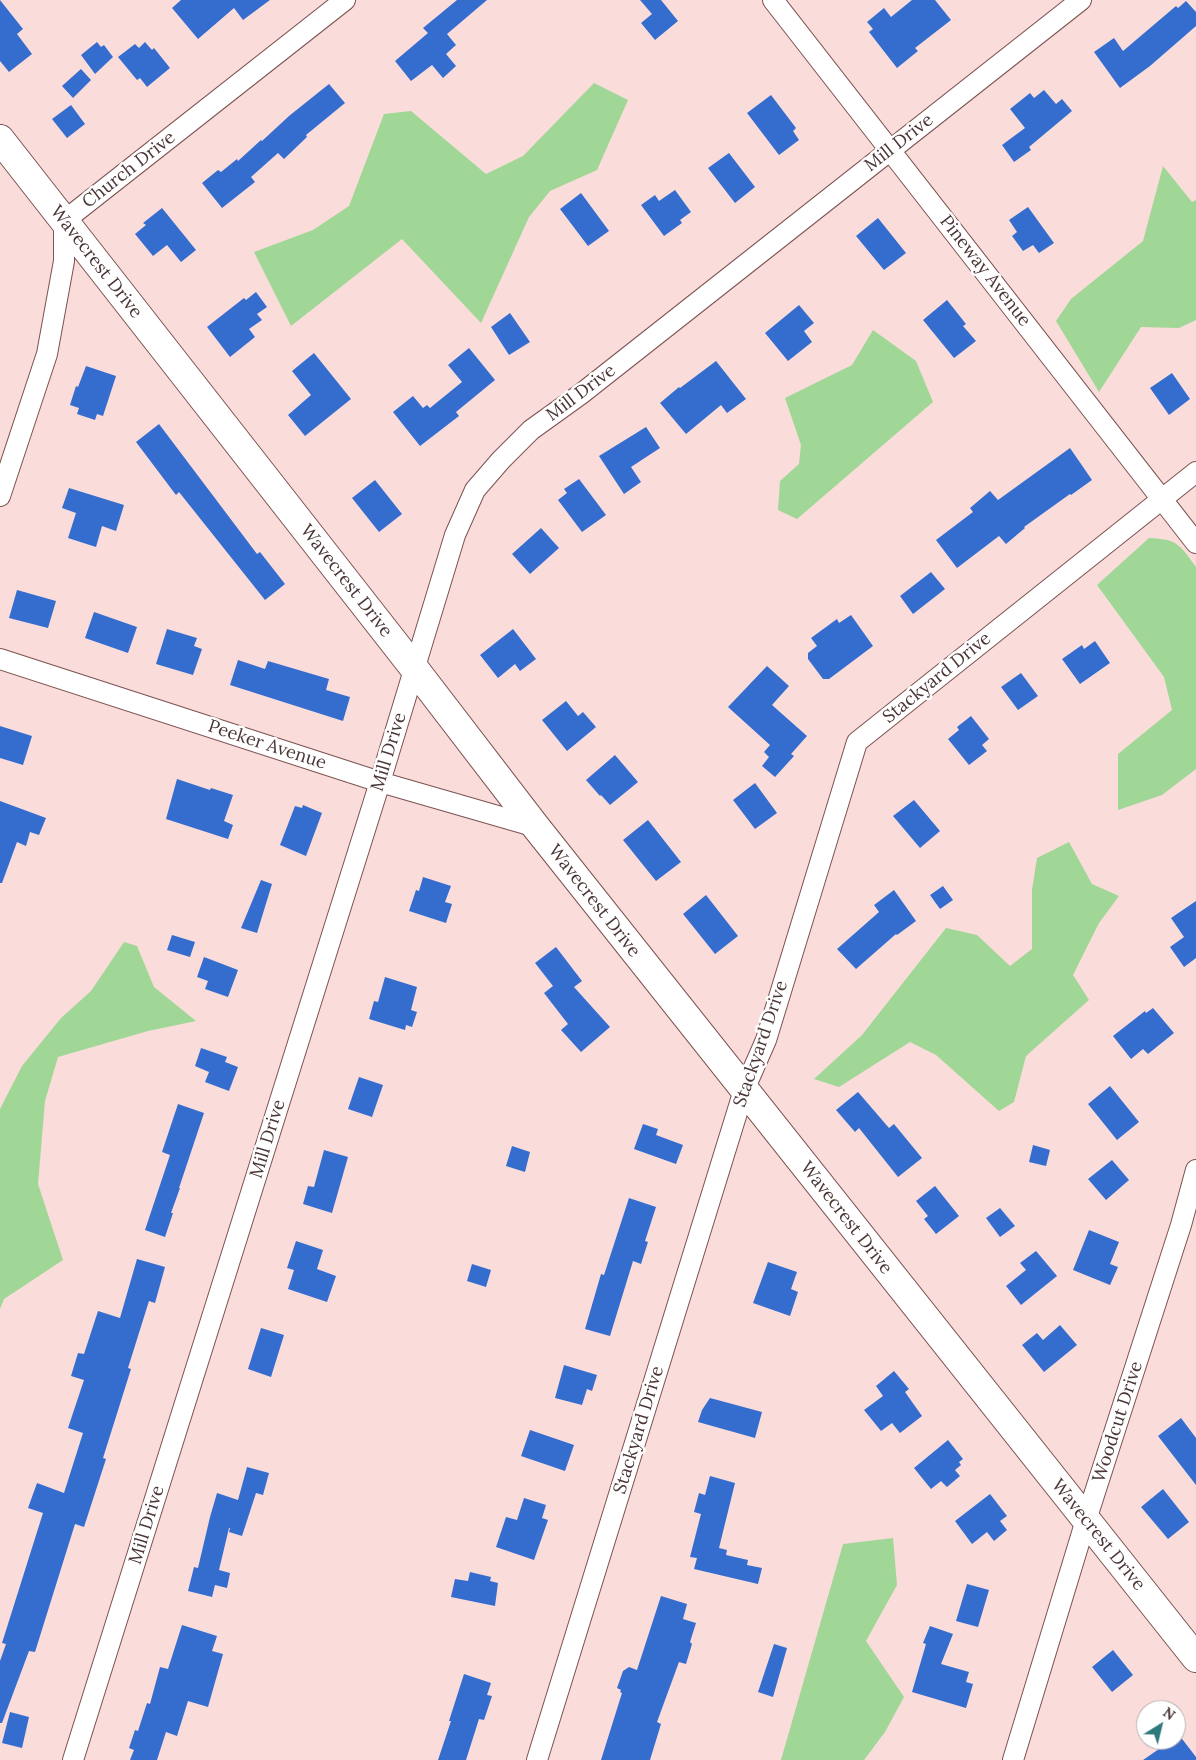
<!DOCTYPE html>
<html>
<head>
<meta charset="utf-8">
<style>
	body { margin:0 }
	#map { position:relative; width:1196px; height:1760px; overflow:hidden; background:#fadcda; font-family:Lora,serif }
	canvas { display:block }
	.north { position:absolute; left:1136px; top:1700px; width:50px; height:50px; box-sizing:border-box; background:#fff; border:1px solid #b7afaf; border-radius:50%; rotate:36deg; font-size:14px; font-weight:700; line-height:20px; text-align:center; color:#4a3636 }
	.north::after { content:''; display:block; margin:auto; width:18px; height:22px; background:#2f797d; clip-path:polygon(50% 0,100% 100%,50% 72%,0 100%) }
</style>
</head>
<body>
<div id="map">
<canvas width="1196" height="1760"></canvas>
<div class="north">N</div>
</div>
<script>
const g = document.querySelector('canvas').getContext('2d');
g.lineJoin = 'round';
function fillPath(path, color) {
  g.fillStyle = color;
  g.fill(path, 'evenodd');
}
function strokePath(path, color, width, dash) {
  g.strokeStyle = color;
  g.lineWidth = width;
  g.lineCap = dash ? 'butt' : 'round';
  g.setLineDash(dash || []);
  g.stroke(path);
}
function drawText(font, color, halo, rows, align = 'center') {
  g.font = font + ' Lora,serif';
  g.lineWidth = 5;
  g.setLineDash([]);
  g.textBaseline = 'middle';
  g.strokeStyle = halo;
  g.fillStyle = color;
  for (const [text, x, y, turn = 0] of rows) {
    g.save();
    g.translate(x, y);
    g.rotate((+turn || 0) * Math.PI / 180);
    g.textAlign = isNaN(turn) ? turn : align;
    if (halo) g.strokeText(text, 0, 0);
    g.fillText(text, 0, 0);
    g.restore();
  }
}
const green = new Path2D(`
	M594 83 628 100 597 170 550 191 529 217 481 323 402 239 291 326 254 252 313 230 349 206 384 114 411 111 486 174 523 156Z
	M1163 166 1192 202 1196 200V320L1179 328 1141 327 1099 392 1056 321 1071 299 1143 241Z
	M873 330 916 361 933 402 797 519 778 510 780 481 799 464 801 445 785 398 852 365Z
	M1149 538C1178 539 1180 545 1196 567V769L1162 795 1118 810V754L1172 710 1164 677 1097 585Z
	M1069 842 1092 884 1119 896 1099 923 1073 975 1089 1000 1026 1056 1014 1102 999 1111 936 1055 910 1042 839 1087 814 1079 862 1035 946 928 977 935 1010 966 1032 949V890L1037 858Z
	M124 942 137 946 154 987 196 1021 148 1031 58 1057 45 1101 38 1184 63 1260 4 1299 0 1309V1109L22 1066 61 1018 91 991Z
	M893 1538 897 1585 866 1641 904 1697 885 1732 864 1760H781L843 1544Z`);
const building = new Path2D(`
	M0 0 23 29 17 34 32 54 9 72 0 61Z
	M181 0H270L243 20 234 8 198 39 172 8Z
	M457 0H487L447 34 456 45 446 54 456 66 443 78 432 65 411 81 395 61 428 33 423 28Z
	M640 0H661L678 21 655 40 641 23 652 14Z
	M912 0H935L951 20 915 48 918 51 897 68 869 32 873 29 867 22 884 8 891 17Z
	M1186 1 1196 12V26L1150 66 1120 88 1094 52 1114 38 1123 51 1176 6 1178 8Z
	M97 42 101 47 104 45 113 57 95 74 81 55Z
	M145 42 152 50 154 48 170 68 147 87 140 78 137 80 118 57 135 44 139 48Z
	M81 69 91 80 73 98 62 86Z
	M329 84 345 103 306 135 307 137 284 159 278 153 251 177 255 182 222 208 202 183 218 170 221 172 237 159 238 161 261 140 262 141 289 116Z
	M1044 90 1056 104 1062 99 1072 111 1029 147 1031 150 1014 162 1002 145 1025 128 1010 109 1030 93 1034 98Z
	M771 95 796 128 793 131 799 140 779 155 747 113Z
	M71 105 85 124 67 138 52 119Z
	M729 153 755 187 735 203 708 168Z
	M675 190 691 212 680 220 682 223 664 236 641 205 655 195 659 201Z
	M581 193 609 231 588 246 560 209Z
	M1028 207 1054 243 1039 253 1033 245 1023 251 1012 236 1017 232 1009 220Z
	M162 208 196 250 181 262 167 245 153 256 135 234 146 225 143 223Z
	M878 218 906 253 884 270 856 236Z
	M256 292 267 307 257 314 262 320 249 329 255 337 230 357 207 327 244 298 246 300Z
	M947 300 966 324 963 326 976 341 954 358 923 320Z
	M799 305 814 323 804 331 812 342 788 361 765 333Z
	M510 313 530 342 509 355 491 327Z
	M469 348 495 380 456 412 459 416 420 446 393 412 413 396 423 408 427 405 430 408 462 382 448 365Z
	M314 353 351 399 305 436 288 415 311 395 292 371Z
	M716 361 746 399 727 413 721 405 686 434 660 403 679 387 680 388Z
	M86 366 116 376 103 416 97 414 95 420 77 414 79 408 70 405 76 386 78 387Z
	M1172 373 1190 399 1169 415 1150 388Z
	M159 424 257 554 260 552 285 584 265 600 179 492 176 495 136 442Z
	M646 427 660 448 631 467 641 482 624 494 599 456Z
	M1070 448 1092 480 1071 495 1070 494 1024 527 1025 528 1006 544 999 536 957 568 936 540 973 512 970 508 990 491 998 500Z
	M579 479 606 515 582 532 558 500 567 493 564 489Z
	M375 480 402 514 379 532 352 498Z
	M69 488 124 505 116 531 102 526 96 547 68 538 76 513 62 508Z
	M541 528 559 548 530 574 512 554Z
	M931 572 945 589 913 614 900 596Z
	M17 590 56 601 48 628 9 618Z
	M94 612 137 627 128 653 85 638Z
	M851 615 873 646 829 679H823L808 659V653L817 646 811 638 837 619 839 623Z
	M167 629 197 638 194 646 202 649 193 675 156 664Z
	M513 629 536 659 520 671 515 664 498 678 480 655Z
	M1095 641 1110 663 1080 684 1062 659 1082 645 1084 649Z
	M238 660 265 669 268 661 329 679 326 690 350 697 343 721 230 685Z
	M767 666 789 686 772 705 807 736 791 754 794 756 775 777 762 766 769 757 764 752 770 745 728 707Z
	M1021 673 1038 696 1018 710 1001 687Z
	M566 701 578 716 583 712 596 727 567 751 542 720Z
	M971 716 989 739 982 745 987 751 969 765 948 739 959 730 957 727Z
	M0 726 32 736 23 765 0 758Z
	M615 755 638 782 610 805 601 795 600 796 586 780Z
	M177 779 210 790 211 788 233 795 224 821 233 825 228 839 166 819Z
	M755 783 777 813 755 829 733 800Z
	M914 800 940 831 920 848 893 816Z
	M0 801 46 818 39 835 30 832 26 846 17 842 2 883H0Z
	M303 805 322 813 306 856 280 845 295 806 302 808Z
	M648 820 681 862 656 881 623 840Z
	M423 877 451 886 445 902 452 904 446 923 409 911 416 890 419 891Z
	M261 880 272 884 257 933 241 928Z
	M943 886 953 900 940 909 930 895Z
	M894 890 916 921 897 935 896 934 856 969 837 949 879 912 874 905Z
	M706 895 738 936 715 954 683 914Z
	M1196 901V958L1184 967 1170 947 1184 937 1171 918Z
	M172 935 195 942 190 957 167 950Z
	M556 947 582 981 574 987 610 1027 581 1052 561 1030 568 1024 544 993 553 986 535 963Z
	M204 957 238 970 228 997 205 989 208 981 197 977Z
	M385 977 417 987 411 1010 417 1012 412 1027 406 1025 405 1030 369 1019 374 1001 378 1002Z
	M1153 1008 1174 1033 1148 1054 1143 1049 1131 1059 1113 1036 1145 1011 1146 1013Z
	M201 1048 227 1057 225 1062 238 1067 229 1091 205 1082 209 1072 195 1066Z
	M359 1077 383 1085 372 1117 348 1109Z
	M1110 1086 1139 1122 1117 1140 1088 1104Z
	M858 1092 889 1128 894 1124 922 1158 898 1177 859 1128 855 1132 836 1110Z
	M178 1104 204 1113 179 1188H180L171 1213H173L165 1237 145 1230 170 1155 162 1152Z
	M643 1124 658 1129 656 1135 683 1145 676 1164 634 1149Z
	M1033 1145 1050 1150 1046 1166 1029 1162Z
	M512 1146 530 1152 525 1172 506 1166Z
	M324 1150 348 1157 332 1213 303 1204 308 1186 314 1187Z
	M1112 1160 1129 1180 1106 1200 1088 1179Z
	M935 1186 959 1216 936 1234 924 1219 928 1216 916 1201Z
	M629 1198 656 1207 645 1241 648 1242 641 1264 633 1261 610 1336 585 1329 601 1274 604 1275Z
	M1000 1208 1015 1226 1000 1237 986 1218Z
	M1089 1230 1119 1242 1110 1264 1118 1267 1110 1285 1073 1270Z
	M296 1241 323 1250 317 1269 336 1276 327 1302 288 1289 294 1270 287 1268Z
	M1036 1251 1057 1276 1021 1305 1006 1286 1026 1270 1020 1263Z
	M137 1259 165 1267 155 1303 149 1301 128 1368 131 1369 103 1458 106 1459 84 1527 75 1524 35 1652 29 1651 2 1723H0V1661L6 1644 2 1643 43 1513 28 1508 37 1483 64 1493 83 1433 68 1428 84 1380 71 1376 78 1353 84 1354 98 1311 120 1318Z
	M768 1262 797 1272 791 1289 798 1292 790 1316 753 1303Z
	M472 1264 491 1270 486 1287 467 1281Z
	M1060 1325 1077 1345 1044 1372 1022 1345 1037 1333 1043 1340Z
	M261 1328 284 1335 271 1377 248 1369Z
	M564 1365 597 1375 592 1391 587 1389 582 1405 555 1398Z
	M894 1371 909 1389 905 1392 922 1416 900 1433 892 1423 881 1431 864 1410 883 1396 876 1386Z
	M710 1398 762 1412 755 1438 698 1422 702 1410Z
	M1181 1418 1196 1438V1485L1158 1436Z
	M530 1430 574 1445 565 1471 521 1456Z
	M948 1440 963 1459 959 1462 961 1465 955 1470 960 1476 947 1487 941 1481 931 1489 914 1468Z
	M247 1467 269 1473 263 1495 256 1493 242 1536 229 1532 230 1528H229L219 1570 230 1573 227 1588 215 1585 212 1597 188 1591 194 1567 198 1568 210 1517 217 1493 238 1500Z
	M710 1476 735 1483 719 1548 727 1550 726 1555 748 1560 747 1565 762 1568 758 1584 694 1569 697 1558 690 1557 701 1514 694 1512 699 1493 705 1495Z
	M1163 1489 1189 1522 1168 1539 1141 1507Z
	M990 1494 1007 1516 1000 1521 1007 1530 994 1541 987 1532 972 1544 955 1521Z
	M524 1498 546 1505 542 1518 548 1520 534 1560 496 1547 506 1517 517 1520Z
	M470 1572 491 1577 490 1581 498 1583 495 1606 451 1597 455 1579 468 1581Z
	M967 1584 989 1590 978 1627 956 1621Z
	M661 1596 687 1604 683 1619 696 1623 690 1642 692 1644 686 1664 679 1662 657 1722 661 1724 650 1760H601L622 1693 620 1692 621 1690 617 1688 623 1671 629 1667 637 1670Z
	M182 1625 217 1636 212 1651 223 1654 208 1707 188 1701 177 1736 166 1732 157 1760H130L134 1750 129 1748 135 1730 138 1731 147 1703 150 1704 160 1667 168 1669Z
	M930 1626 953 1634 941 1664 969 1672 966 1682 973 1684 966 1708 912 1692 926 1644 923 1643Z
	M774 1644 787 1648 773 1697 758 1692Z
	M1113 1650 1133 1675 1112 1692 1092 1667Z
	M464 1674 491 1683 487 1695 492 1696 484 1720 479 1719 466 1760H438L451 1721H449Z
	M10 1712 29 1717 22 1748 2 1743Z
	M1176 1731 1196 1757V1760H1143L1159 1749 1152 1740H1176Z`);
const street = new Path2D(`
	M773 0 1196 543
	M0 496 47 354 64 261V221L345 0
	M0 659 380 782 536 827
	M73 1760 380 782 455 535 475 490 501 460 531 430 581 394 1081 0
	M537 1760 744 1090 766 1040 857 742 1196 472
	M1013 1760 1086 1520 1181 1225 1196 1170`);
const secondary = new Path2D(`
	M0 139 414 668 536 827 1196 1658`);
const streetNames = [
	["Mill Drive",899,143,-38],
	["Church Drive",129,170,-38],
	["Wavecrest Drive",96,262,52],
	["Pineway Avenue",985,271,52],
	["Mill Drive",581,393,-37],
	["Wavecrest Drive",346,581,52],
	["Stackyard Drive",937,678,-39],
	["Peeker Avenue",267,745,18],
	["Mill Drive",389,752,-73],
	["Wavecrest Drive",594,901,52],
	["Stackyard Drive",761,1044,-71],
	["Mill Drive",268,1139,-73],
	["Wavecrest Drive",846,1218,52],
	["Woodcut Drive",1118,1422,-72],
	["Stackyard Drive",639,1430,-73],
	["Mill Drive",147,1525,-73],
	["Wavecrest Drive",1098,1535,51]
];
fillPath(green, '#a0d796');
fillPath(building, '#356dcf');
strokePath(street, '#7c5251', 22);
strokePath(secondary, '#7c5251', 30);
strokePath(street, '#fff', 20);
strokePath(secondary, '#fff', 28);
drawText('18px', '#4a3636', '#fff', streetNames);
</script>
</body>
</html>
